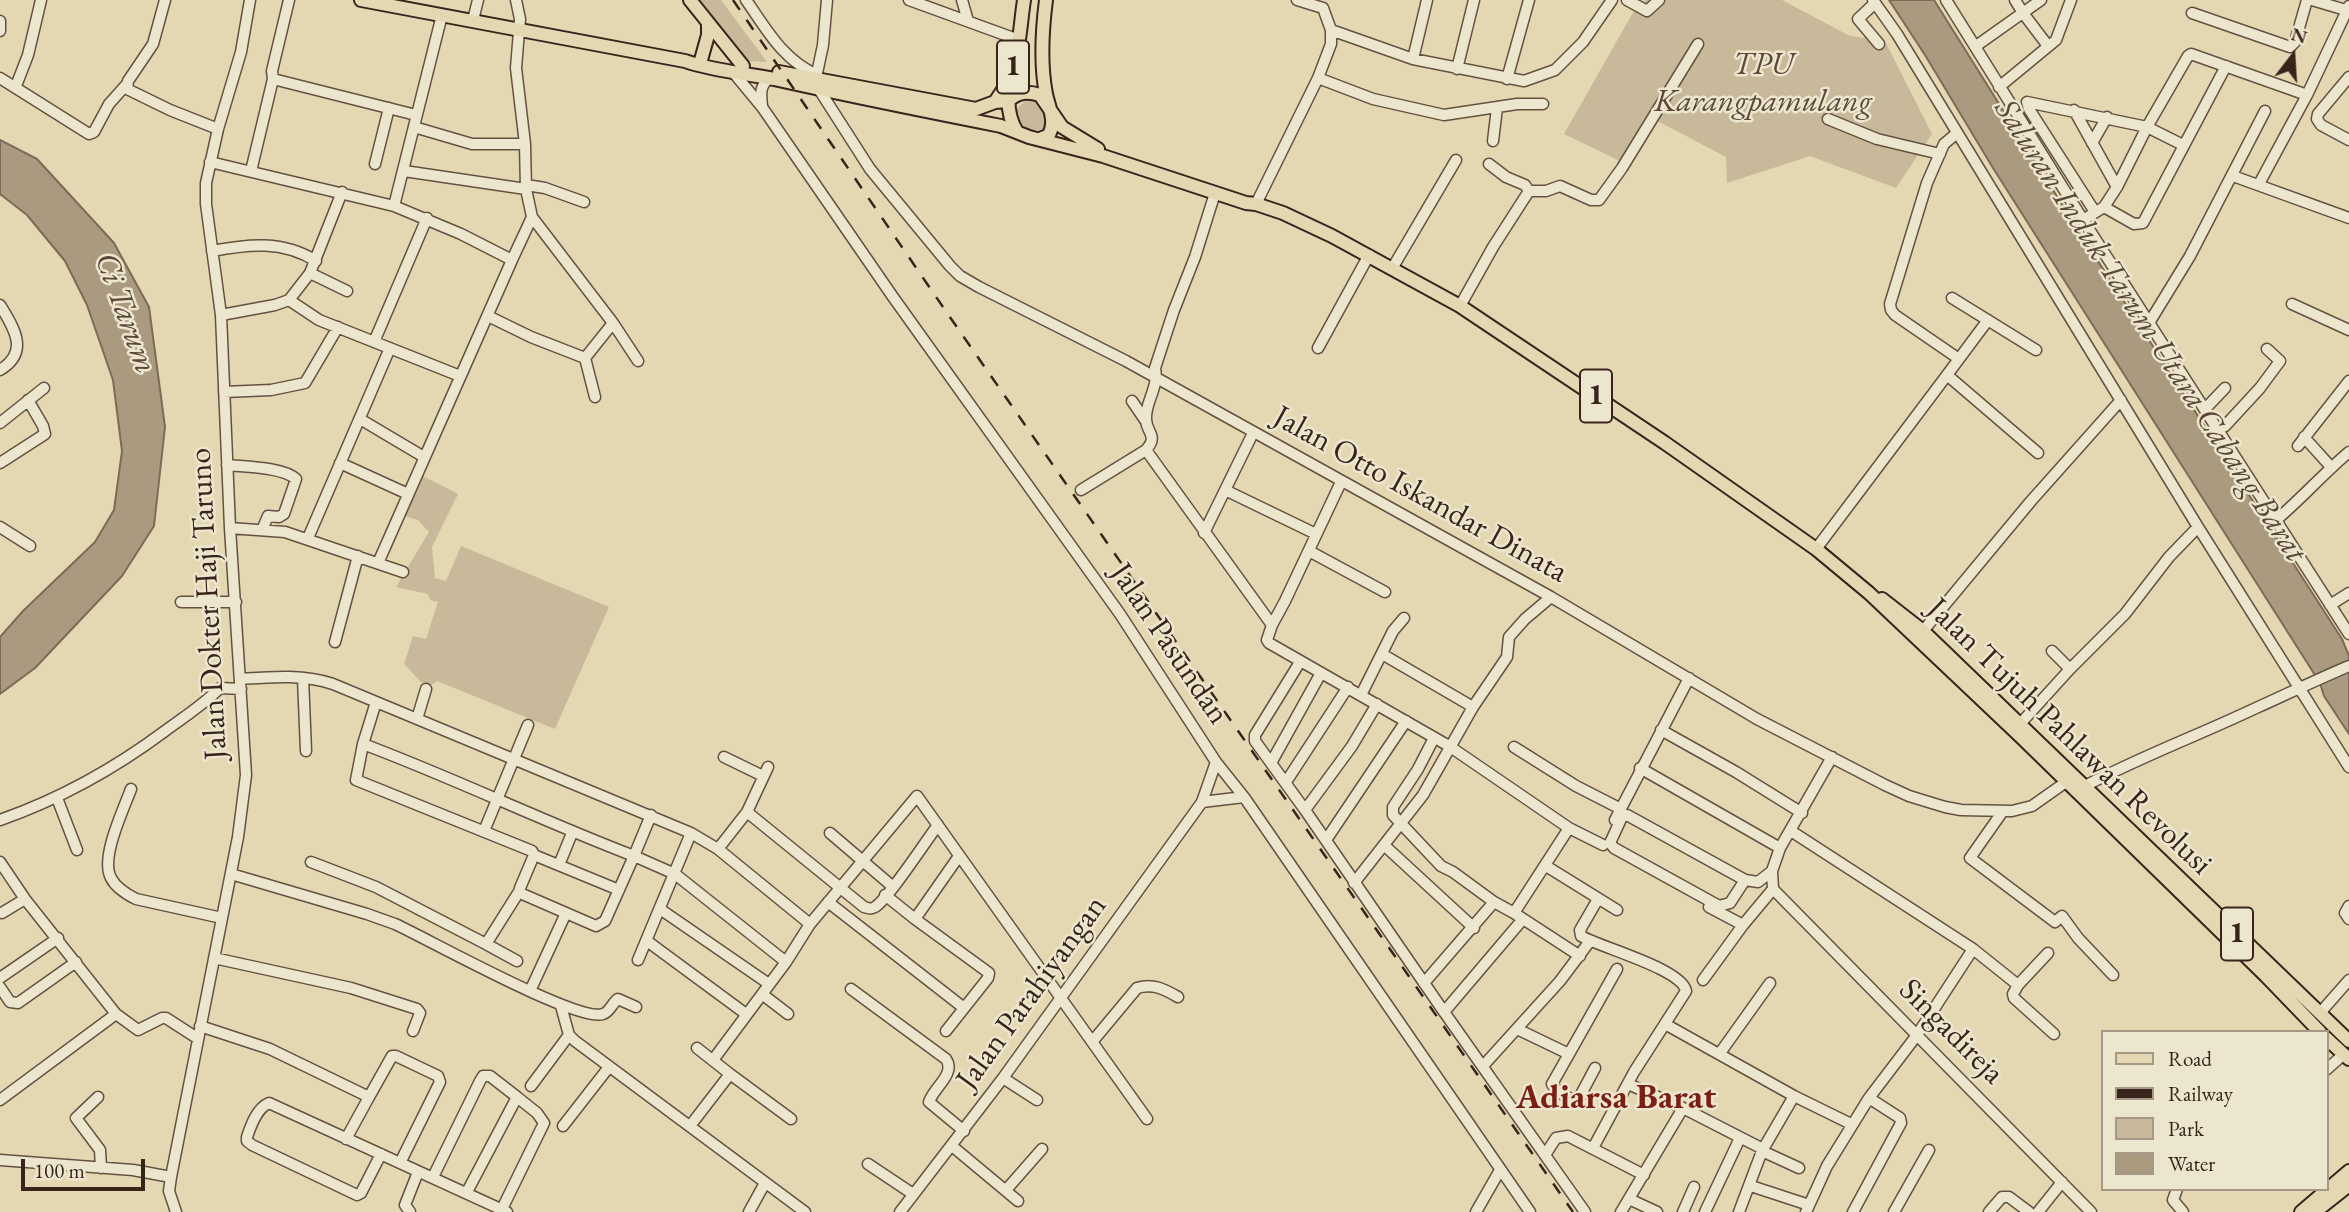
<!DOCTYPE html>
<html>
<head>
<meta charset="utf-8">
<style>
	body { margin:0 }
	#map { position:relative; width:2349px; height:1212px; overflow:hidden; background:#e4d8b3; font-family:"EB Garamond",serif }
	canvas { display:block }
	.legend { position:absolute; left:2101px; top:1030px; width:228px; height:161px; box-sizing:border-box; background:#ede6ce; border:2px solid #a59887; margin:0; padding:9px 12px; list-style:none; font-size:21px; color:#39241c }
	.legend li { display:flex; align-items:center; gap:14px; height:35px }
	.legend b { width:35px; border:2px solid #a59887 }
	.north { position:absolute; left:2258px; top:21px; width:70px; height:70px; -webkit-text-stroke:5px #ede6ce; paint-order:stroke; rotate:17deg; font-size:19px; font-weight:700; line-height:28px; text-align:center; color:#39241c }
	.north::after { content:''; display:block; margin:auto; width:24px; height:32px; background:#39241c; clip-path:polygon(50% 0,100% 100%,50% 72%,0 100%) }
	.scale { position:absolute; left:21px; top:1159px; width:124px; height:32px; box-sizing:border-box; border:4px solid #39241c; border-top:0; padding-left:9px; font-size:21px; line-height:24px; white-space:nowrap; color:#39241c; -webkit-text-stroke:5px #ede6ce; paint-order:stroke }
</style>
</head>
<body>
<div id="map">
<canvas width="2349" height="1212"></canvas>
<ul class="legend">
<li><b style="height:9px;background:#e4d8b3"></b>Road</li>
<li><b style="height:9px;background:#39241c"></b>Railway</li>
<li><b style="height:19px;background:#c7b999"></b>Park</li>
<li><b style="height:19px;background:#aa9b80"></b>Water</li>
</ul>
<div class="north">N</div>
<div class="scale">100 m</div>
</div>
<script>
const g = document.querySelector('canvas').getContext('2d');
g.lineJoin = 'round';
function fillPath(path, color) {
  g.fillStyle = color;
  g.fill(path, 'evenodd');
}
function strokePath(path, color, width, dash) {
  g.strokeStyle = color;
  g.lineWidth = width;
  g.lineCap = dash ? 'butt' : 'round';
  g.setLineDash(dash || []);
  g.stroke(path);
}
function drawText(font, color, halo, rows, align = 'center') {
  g.font = font + ' "EB Garamond",serif';
  g.lineWidth = 5;
  g.setLineDash([]);
  g.textBaseline = 'middle';
  g.strokeStyle = halo;
  g.fillStyle = color;
  for (const [text, x, y, turn = 0] of rows) {
    g.save();
    g.translate(x, y);
    g.rotate((+turn || 0) * Math.PI / 180);
    g.textAlign = isNaN(turn) ? turn : align;
    if (halo) g.strokeText(text, 0, 0);
    g.fillText(text, 0, 0);
    g.restore();
  }
}
const green = new Path2D(`
	M698 0H721L767 62 746 61Z
	M1646 0H1782L1848 35 1862 38 1876 32 1887 45 1932 134 1896 188 1810 156 1727 183 1726 157 1648 116 1620 161 1564 134 1635 9Z
	M1028 99 1038 100 1049 117 1046 130H1030L1019 123 1016 109Z
	M417 473 458 494 432 547 435 578 446 581 461 546 609 607 555 729 437 681 431 685 422 683 404 664 413 636 426 639 438 602 430 600 428 594 396 587 429 532 418 520 404 516Z`);
const water = new Path2D(`
	M1889 0H1934L2083 238 2342 639 2349 656V734L2324 696 2320 683 1993 168 1925 55Z
	M0 140 37 159 114 243 149 307 165 427 154 526 122 576 35 668 0 694V637L23 611 95 542 114 510 122 451 113 380 87 305 65 261 27 215 0 194Z`);
const minor = new Path2D(`
	M165 0 153 44 128 81 127 89 170 110 218 129
	M516 0 520 19 516 68 525 144 526 189 532 217 613 323 638 361
	M746 0C767 30 783 60 817 75
	M909 0 1019 40
	M962 0 968 21
	M1297 0 1323 8
	M1627 0 1647 11 1659 0
	M1873 0 1897 34 2198 527 2349 767
	M1946 0 2083 220 2349 634
	M2015 0 2023 13 2048 46
	M2312 0 2349 11
	M1875 3 1858 19 1879 44
	M2192 13 2290 47 2295 42 2307 0
	M473 20 478 0
	M0 21V31
	M1331 30 1413 59 1524 81 1555 70 1583 42 1612 0
	M1976 46 2041 0
	M1413 59 1427 0
	M1457 69 1474 0
	M733 72 762 107 893 297 1120 614 1216 762 1244 797 1530 1212
	M2349 77 2318 114 2317 119 2321 125 2349 140
	M0 78 89 134 94 132 109 104 126 85
	M816 78 823 45 827 0
	M1318 78 1373 99 1444 115 1517 104H1543
	M273 79 272 71 289 0
	M1507 79 1529 0
	M16 86 28 55 41 0
	M1999 87 2056 40 2071 0
	M820 91 870 169 950 266 960 276 979 287 1126 361 1551 597 1757 719 1885 785 1909 796 1945 807 1961 810 2012 811 2032 806 2066 782
	M762 106C761 94 759 86 770 78
	M2074 110 2117 187
	M1828 119 1877 139 1940 154
	M414 127 472 144H525
	M1957 133 1944 144 1927 183 1890 304 1891 310 1895 315 1959 359
	M1493 141 1497 108
	M2092 143 2107 117
	M210 162 394 206 461 234 512 260 532 217
	M375 164 389 108
	M1489 164 1506 177 1525 185 1529 191H1546L1560 186 1591 200H1599L1622 168 1698 44
	M251 171 273 79 416 115
	M404 171 526 189
	M2233 176 2349 218
	M2259 184 2307 95 2349 6
	M526 185 545 188 584 202
	M1256 204 1318 78 1331 44V30L1323 8
	M394 206 442 15
	M2104 207 2134 224 2143 223 2226 66
	M2095 212 2029 109 2027 102 2147 127 2183 145
	M2083 220 2104 207 2117 187 2147 127 2188 56 2191 54 2307 95
	M212 251C248 244 283 240 316 261
	M1393 267 1456 160
	M310 273 347 291
	M1952 298 2036 350
	M289 300 310 273 342 192
	M2292 304 2349 330
	M0 305C14 328 30 352 0 370
	M1460 306 1493 247 1529 191
	M221 315 275 305 289 300 319 320 460 376
	M488 316 531 337 585 358 595 397
	M1988 320 1947 375 2038 453
	M2149 323 2190 256 2265 111
	M374 342 427 218
	M1318 348 1369 255
	M585 358 613 323
	M224 392 271 390 305 383 338 327
	M1132 401 1145 420
	M2205 409 2225 388
	M360 419 424 457
	M0 423 44 388
	M2218 430 2225 426 2260 388 2280 361 2267 349
	M2304 437 2331 467
	M2298 446 2349 381
	M1146 450 1272 625
	M0 463 45 434 43 426 28 400
	M340 463 408 494
	M227 465C245 467 283 467 296 479L284 514 279 517 268 516 262 530
	M1341 482 1285 601 1272 625 1267 640 1269 643 1449 746 1569 828 1603 845
	M1081 490 1146 450C1159 435 1146 433 1146 419 1145 402 1159 388 1155 368L1174 310 1195 257 1215 193
	M1225 490 1316 534
	M2275 521C2301 499 2323 474 2349 452
	M0 527 30 546
	M230 528 285 532 403 572
	M1204 533 1253 433
	M308 538 390 348
	M1816 549 1947 375
	M1309 551 1385 592
	M378 563 512 260
	M181 602H236
	M2330 605 2349 593
	M1923 631 2031 501 2121 400
	M335 642 358 556
	M2052 651 2070 669
	M1382 654 1473 707
	M1300 662 1255 735V741L1305 810 1442 1009 1585 1212
	M303 678 306 751
	M240 679C271 677 303 674 333 684L691 833 718 849 810 924
	M1361 695 1393 631 1404 618
	M376 702 363 744 356 780 532 851 534 855 619 890
	M417 719 426 689
	M2020 724 2070 669 2125 614 2169 557 2198 527
	M1661 730 1736 772 1802 813
	M1434 738 1418 769 1393 807V815L1441 866 1453 872 1494 902 1514 913 1580 956
	M363 744C454 778 542 821 634 856L651 815
	M1514 747 1576 786 1621 809
	M724 757 763 776
	M1271 763 1321 673
	M1640 768 1780 848
	M1286 782 1348 687
	M2085 786C2140 757 2199 735 2256 708 2287 694 2318 679 2349 666
	M131 789C123 811 100 858 111 878 116 888 126 894 136 899L222 918
	M57 798 77 850
	M1202 802 1244 797
	M1305 810 1352 746 1377 704
	M2003 811 1970 858 2055 922 2062 916 2078 938 2113 975
	M747 812 768 767
	M0 820C60 799 114 769 165 731 184 717 203 705 220 688L241 689
	M1615 820 1689 678
	M484 831 528 725
	M1791 831 1973 949 2018 985
	M830 833 892 886
	M1326 840 1406 721
	M1385 846 1474 928
	M718 849 747 812 864 907C869 908 870 910 875 907 889 898 925 842 938 825
	M534 855 520 888V893L596 926 605 921 634 856 675 874 786 962
	M0 862 25 899 116 1014 138 1030 162 1018H166L197 1038
	M311 862 376 887 486 944
	M559 865 572 833
	M1546 866 1617 910
	M231 874 367 914 395 924C428 939 578 1023 603 1014 610 1012 612 1003 618 999L636 1007
	M1745 880 1730 903 1719 906 1614 848 1610 843 1622 817 1627 815 1745 880 1758 882 1772 871
	M1354 883 1423 795 1473 707 1507 657 1509 637 1525 619 1551 597
	M1773 889 2091 1212
	M885 895 915 919
	M828 902 964 1008
	M2349 906 2345 913 2349 919
	M1709 907 1743 925
	M660 909 769 984
	M2 913 25 899
	M1514 913 1569 828
	M647 941 746 1014
	M2048 953 2018 985 2013 994 2014 998 2054 1034
	M214 958 351 988 417 1009 420 1013 413 1031
	M638 960 691 833
	M517 961 486 944 520 890
	M0 978 58 938
	M1703 980 1743 925 1773 889 1772 871 1780 848 1832 757
	M1424 983 1494 902
	M0 987 10 1002 18 1003 76 962
	M851 989 946 1059C956 1074 934 1087 929 1102L964 1131
	M530 991 566 913
	M762 994 788 1014
	M561 1006 569 1035 575 1041 805 1212
	M1444 1012 1523 919
	M2320 1013 2349 980
	M1665 1024 1794 1096 1851 1124
	M200 1026 270 1049 369 1097 346 1139
	M1517 1029 1569 1054 1617 969
	M946 1031 988 978 989 973 915 919 959 856
	M1092 1042 1137 988C1153 983 1164 989 1178 997
	M1720 1053 1770 983
	M1569 1054 1552 1084C1556 1091 1570 1101 1578 1100L1595 1068
	M713 1060 786 962 810 924 917 796 1147 1119
	M1483 1066 1560 981 1590 941
	M2326 1070 2344 1054
	M730 1074 791 1119
	M1003 1078 1037 1100
	M1628 1084 1683 1108 1761 1148 1762 1151 1799 1168
	M531 1086 569 1035
	M98 1097 76 1118 100 1150 101 1168
	M369 1097 392 1056H396L438 1076 440 1082 400 1163
	M0 1100 116 1014
	M563 1126 609 1067
	M690 1126 730 1074 697 1048
	M952 1146 1018 1201
	M1593 1148 1634 1072 1686 991C1682 969 1602 948 1581 936L1580 930 1598 899
	M381 1154 361 1193 357 1195 252 1145 247 1141V1137C251 1125 257 1108 269 1103L507 1212
	M1545 1155 1556 1138 1568 1136 1644 1175
	M0 1160 133 1170 171 1177
	M868 1164 913 1194
	M433 1177 480 1081 483 1076H490L517 1097 467 1192
	M1751 1186 1809 1205
	M2177 1189 2173 1200 2183 1212
	M1006 1190 1042 1149
	M1629 1199 1657 1212
	M502 1209 544 1123 537 1113 517 1097
	M176 1212 169 1191 171 1177 238 837 246 775 230 528 221 315 206 204V183L218 129 241 52 250 0
	M410 1212 405 1205 418 1172
	M749 1212 765 1183
	M900 1212 1003 1078 1202 802 1216 762
	M1476 1212 1500 1170
	M1621 1212 1683 1108
	M1683 1212 1694 1187
	M1705 1212 1740 1138
	M1739 1212 1762 1151 1794 1096
	M1806 1212 1827 1166 1869 1098
	M1853 1212 1901 1123 1900 1118 1869 1098 1917 1035 1973 949
	M1894 1212 1929 1150
	M1989 1212 2002 1197H2009L2029 1212
	M2038 1212 2062 1182`);
const major = new Path2D(`
	M361 0 685 61C714 71 744 73 774 79 850 96 925 111 1001 126L1029 137 1103 156 1246 203 1256 204 1283 213 1332 236 1460 306 1665 443 1816 549 1869 593 2021 737 2266 976 2320 1032
	M690 0 743 66
	M701 60 708 35V23
	M779 72 976 109 995 102 1010 79
	M995 102 1008 101C1018 92 1027 91 1040 95L1062 127 1098 149
	M1017 132C999 103 1014 70 1019 39 1021 26 1022 13 1024 0
	M1042 138 1048 136C1057 123 1049 108 1046 94 1040 63 1042 31 1046 0
	M1882 599 1923 631 2349 1041
	M2326 1038 2349 1059
	M2301 1212 2349 1171
	M2315 1212 2349 1185`);
const rail = new Path2D(`
	M733 0 945 310 1573 1212`);
const shields = [
	[1013,67,32],
	[1596,396,32],
	[2237,934,32]
];
const shieldNames = [
	["1",1013,67],
	["1",1596,396],
	["1",2237,934]
];
const parkNames = [
	["TPU",1763,65],
	["Karangpamulang",1763,102]
];
const streetNames = [
	["Jalan Otto Iskandar Dinata",1420,495,29],
	["Jalan Dokter Haji Taruno",209,604,-93],
	["Jalan Pasundan",1169,644,56],
	["Jalan Tujuh Pahlawan Revolusi",2069,737,44],
	["Jalan Parahiyangan",1032,993,-54],
	["Singadireja",1951,1032,45]
];
const waterNames = [
	["Ci Tarum",125,313,70],
	["Saluran Induk Tarum Utara Cabang Barat",2150,331,57]
];
const quarterNames = [
	["Adiarsa Barat",1616,1098]
];
fillPath(green, '#c7b999');
fillPath(water, '#aa9b80');
strokePath(water, '#7d6b58', 2);
strokePath(minor, '#645142', 13);
strokePath(major, '#39241c', 16);
strokePath(minor, '#ede6ce', 10);
strokePath(major, '#e4d8b3', 12);
strokePath(rail, '#39241c', 2.5, [12, 12]);
for (const [x, y, w] of shields) {
  const box = new Path2D();
  box.roundRect(x - w / 2, y - 26.5, w, 53, 5);
  g.fillStyle = '#ede6ce';
  g.fill(box);
  strokePath(box, '#39241c', 2);
}
drawText('bold 30px', '#39241c', null, shieldNames);
drawText('italic 32px', '#5c493b', '#ede6ce', parkNames);
drawText('32px', '#39241c', '#ede6ce', streetNames);
drawText('italic 33px', '#5b483a', '#ede6ce', waterNames);
drawText('bold 35px', '#7a1f14', '#ede6ce', quarterNames);
</script>
</body>
</html>
